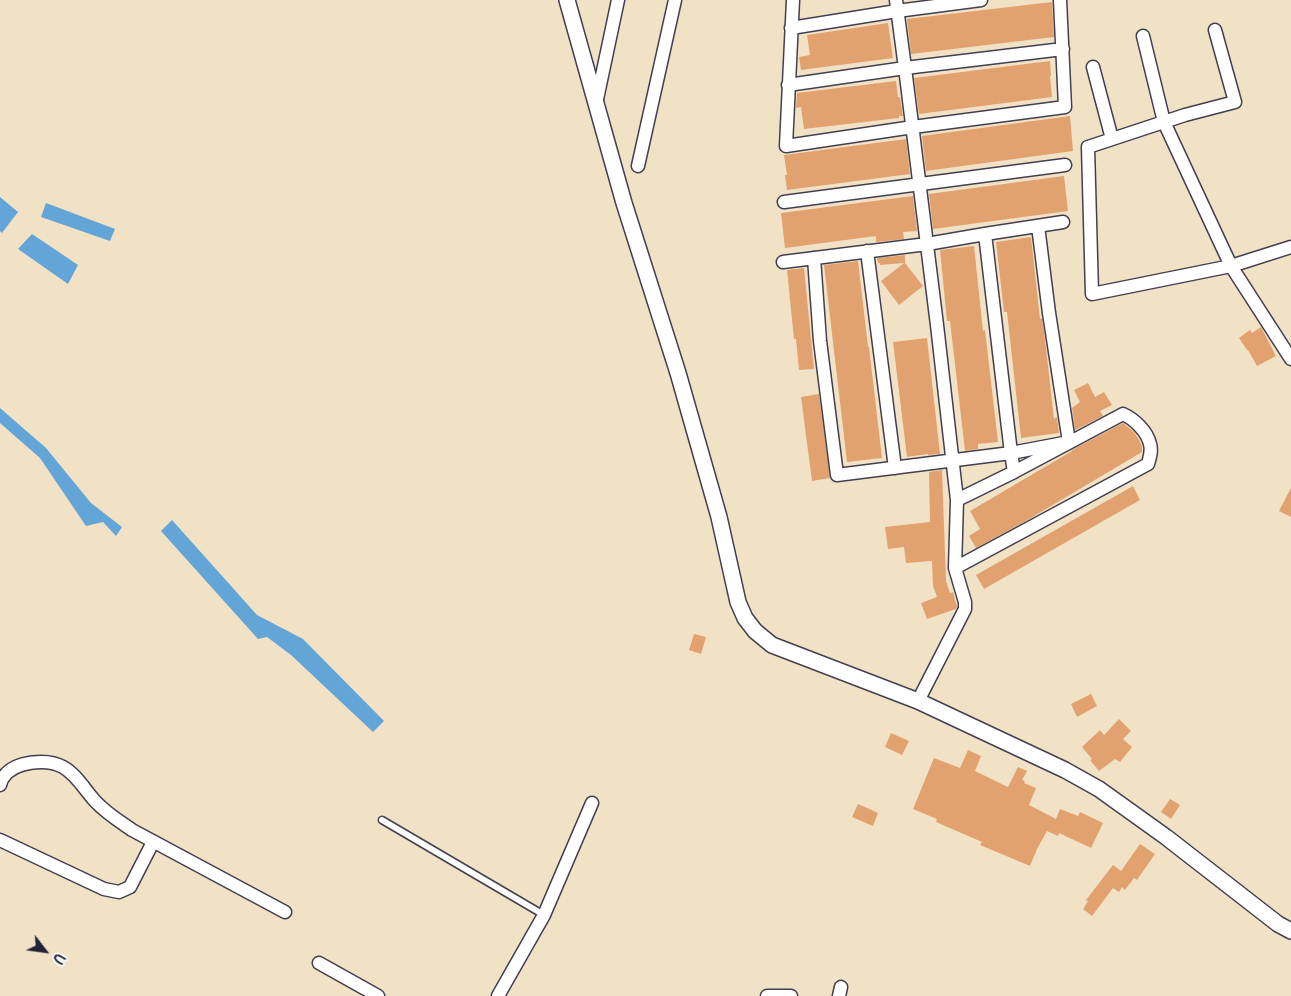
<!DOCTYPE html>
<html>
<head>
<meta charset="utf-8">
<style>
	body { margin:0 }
	#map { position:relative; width:1291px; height:996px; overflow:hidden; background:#f1e2c6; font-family:Pangolin,sans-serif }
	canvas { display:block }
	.north { position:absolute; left:20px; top:926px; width:50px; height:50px; -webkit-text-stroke:4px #f6f6f2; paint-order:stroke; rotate:120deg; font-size:14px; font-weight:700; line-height:20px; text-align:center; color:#22223b }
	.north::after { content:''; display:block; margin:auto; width:18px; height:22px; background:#22223b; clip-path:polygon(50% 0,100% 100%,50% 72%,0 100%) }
</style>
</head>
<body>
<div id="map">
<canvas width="1291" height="996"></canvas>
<div class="north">U</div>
</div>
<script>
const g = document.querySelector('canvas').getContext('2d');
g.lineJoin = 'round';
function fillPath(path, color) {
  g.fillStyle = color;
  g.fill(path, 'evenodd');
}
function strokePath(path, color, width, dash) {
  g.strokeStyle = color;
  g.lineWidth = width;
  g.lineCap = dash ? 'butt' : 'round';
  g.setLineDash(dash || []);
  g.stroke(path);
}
const water = new Path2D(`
	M0 197 18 212 2 233 0 231Z
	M46 203 115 229 110 241 41 217Z
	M32 234 78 265 68 284 18 249Z
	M0 408 46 448 91 503 122 527 116 536 103 522 86 526 40 458 0 423Z
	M172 520 257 615 303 639 384 721 373 732 291 655 267 637 258 639 161 531Z`);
const building = new Path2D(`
	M1052 2 1054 37 911 54 907 19Z
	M888 23 893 58 801 70 799 57 810 55 807 35Z
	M1050 61 1051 76H1050L1052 97 919 114 914 78Z
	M896 81 898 97H900L903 116H899V118L804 129 801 107 796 108 797 93Z
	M1070 116 1073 151 926 171 922 136Z
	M906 139 910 174 787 190 785 175H787L784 155Z
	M1064 176 1068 211 933 229 929 194Z
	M913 196 917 231 903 232 904 239 876 242V236L785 248 781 213Z
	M1031 237 1040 319 1042 318 1045 339 1054 419 1057 417 1059 433 1021 438 1007 312H1004L996 242Z
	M974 246 983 331 985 330 998 442 978 444V449L965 451 950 321H947L940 250Z
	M905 255V263L923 286 899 305 881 281 904 263 880 265V263H878L877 258Z
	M858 261 868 347H869L882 458 847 462 824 265Z
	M804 268 814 369 799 370 796 339H794L787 270Z
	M1261 327 1276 356 1257 366 1248 350H1247L1239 338 1250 330 1252 333Z
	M927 338 940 454 928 455V454L907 457 893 342Z
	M1088 383 1095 397 1104 392 1112 405 1100 411 1103 416 1075 430 1072 408 1080 402 1074 390Z
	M819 394 830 478 812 481 801 397Z
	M1123 423 1134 432 1138 438 1142 446V452L1024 522 976 548 969 536 980 529 970 511 1072 451V450Z
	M942 470 946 581 950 593 953 592 957 607 956 609 927 619 921 603 937 597 933 586 932 561 906 563 904 547 888 549 885 527 930 522 929 472Z
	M1133 486 1140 500 984 589 976 575Z
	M1291 488V517L1279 511Z
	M694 634 706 637 701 654 689 650Z
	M1091 694 1097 706 1077 717 1071 704Z
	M1119 719 1131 731 1123 739 1132 747 1120 762 1115 759 1099 771 1090 760 1092 759 1082 747 1100 730 1104 735Z
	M891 733 909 741 902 755 885 747Z
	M968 750 981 756 975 771 1008 787 1018 767 1027 771 1022 780 1025 781 1024 783 1036 788 1029 805 1056 819 1060 809 1078 816 1080 812 1103 823 1091 848 1059 833 1058 836 1047 831 1037 849 1030 866 980 845 982 842 936 822 937 819 913 809 934 758 960 768Z
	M1170 799 1180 805 1171 819 1161 812Z
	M858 804 878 813 873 826 852 817Z
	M1140 844 1155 854 1137 880 1134 878 1125 890 1122 887 1119 892 1113 888 1092 916 1083 909 1088 901 1086 900 1113 865 1121 871Z`);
const service = new Path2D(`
	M382 820 544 915`);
const minor = new Path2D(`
	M793 0 786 146 913 127 1065 107 1060 0
	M896 0 905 68 937 325 957 500 955 568 965 602V609L918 701
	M791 28 897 11 981 0
	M1215 30 1235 102 1185 115 1088 147 1092 294 1231 266 1291 247
	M1143 36 1164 122 1231 266 1291 359
	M1093 67 1112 139
	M788 85 905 68 1063 49
	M596 104 618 0
	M638 166 675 0
	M784 202 1065 165
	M985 234 1011 453 1014 472
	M867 251 895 468
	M814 258 820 341 837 475 1011 453 1069 442 1049 313 1038 226
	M783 262 927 244 985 234 1063 222
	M955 568 1148 464C1150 457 1152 451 1150 444 1147 431 1134 419 1123 414L1014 472 957 500
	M0 785C1 783 1 780 3 778 13 761 47 758 63 767 76 774 85 790 95 801 106 813 119 821 132 830L285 912
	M0 840 104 889 119 892 130 887 153 842
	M319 963 378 996
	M498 996 544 915 592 803
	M767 996H791
	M839 996 841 987`);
const tertiary = new Path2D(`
	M567 0 624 203 678 373 719 517 738 602 745 618 755 631 772 645 918 701 1065 770 1099 789 1166 837 1278 924 1291 931`);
fillPath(water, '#63a5d7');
fillPath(building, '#e2a270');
strokePath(service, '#413f50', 9);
strokePath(minor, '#413f50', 15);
strokePath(tertiary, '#413f50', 18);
strokePath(service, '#fff', 6);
strokePath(minor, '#fff', 12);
strokePath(tertiary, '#fff', 15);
</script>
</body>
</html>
